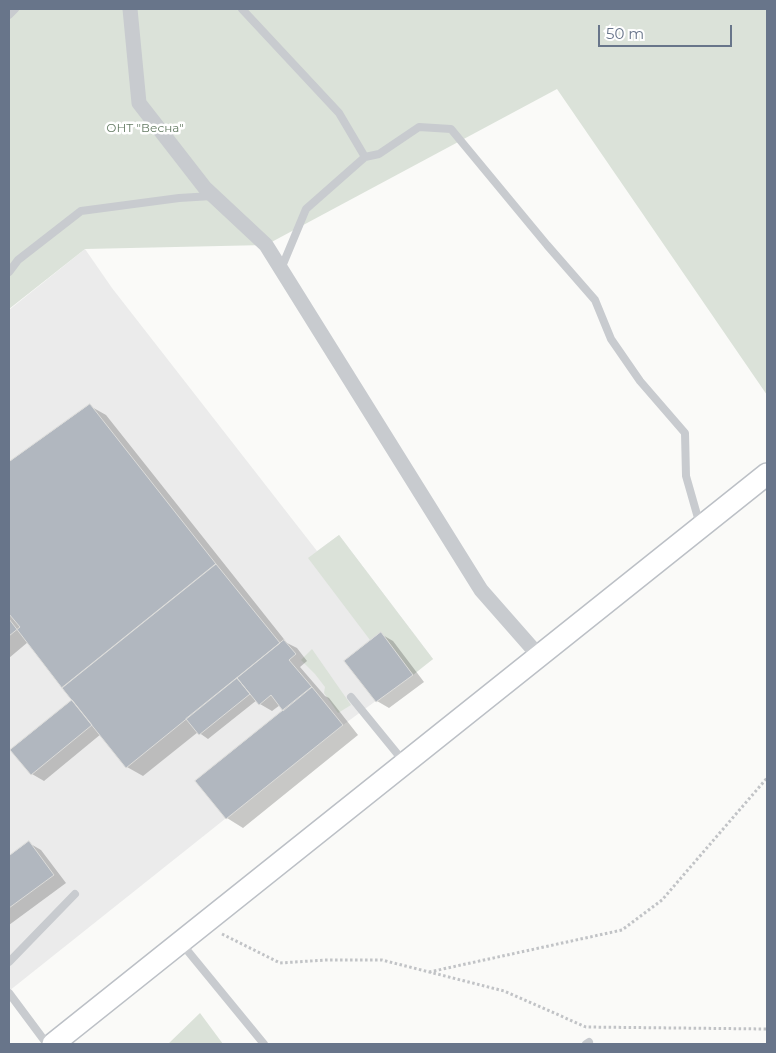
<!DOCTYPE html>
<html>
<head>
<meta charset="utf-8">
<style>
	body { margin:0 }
	#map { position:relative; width:776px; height:1053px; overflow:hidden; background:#fafaf8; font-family:Montserrat,sans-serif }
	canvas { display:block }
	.frame { position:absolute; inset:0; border:10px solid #68758a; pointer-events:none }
	.scale { position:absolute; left:598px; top:25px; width:134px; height:22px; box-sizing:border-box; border:2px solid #68758a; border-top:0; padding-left:6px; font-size:15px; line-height:18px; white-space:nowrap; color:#68758a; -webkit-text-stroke:4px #fff; paint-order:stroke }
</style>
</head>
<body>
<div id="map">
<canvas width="776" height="1053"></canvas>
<div class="frame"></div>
<div class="scale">50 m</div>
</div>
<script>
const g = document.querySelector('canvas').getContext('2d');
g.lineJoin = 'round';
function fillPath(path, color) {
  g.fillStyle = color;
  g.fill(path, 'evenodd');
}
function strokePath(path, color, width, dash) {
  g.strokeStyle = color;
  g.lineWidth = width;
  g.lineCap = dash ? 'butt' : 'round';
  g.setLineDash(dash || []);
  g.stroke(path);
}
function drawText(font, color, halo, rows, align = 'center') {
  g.font = font + ' Montserrat,sans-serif';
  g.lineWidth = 5;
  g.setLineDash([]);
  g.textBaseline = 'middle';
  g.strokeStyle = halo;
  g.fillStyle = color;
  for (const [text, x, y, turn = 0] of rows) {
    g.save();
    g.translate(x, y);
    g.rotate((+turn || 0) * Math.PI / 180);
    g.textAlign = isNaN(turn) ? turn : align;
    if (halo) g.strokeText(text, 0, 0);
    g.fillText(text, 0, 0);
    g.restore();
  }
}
const built = new Path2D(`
	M85 249 112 288 317 551 339 535 433 659 343 725 9 991V310Z`);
const green = new Path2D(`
	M9 9H767V395L557 89 266 245 85 249 9 309Z
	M339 535 433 659 413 675 381 632 370 640 308 558Z
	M312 649 351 705 338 713 324 693 325 687 315 674 301 660Z
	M200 1013 223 1044H168Z`);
const shadow = new Path2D(`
	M90 406 106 415 287 643 297 648 307 661 300 667 325 696 329 698 358 735 243 828 227 818 197 782 285 711 280 705 272 711 260 704 257 700 208 739 198 732 143 776 127 767 101 734 44 781 32 774 78 705 28 642 9 658V463Z
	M381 634 393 641 424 682 389 708 377 701Z
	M29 843 41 850 66 883 9 925V858Z`);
const building = new Path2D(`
	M90 404 216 564 62 688 9 619V462Z
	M216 564 280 643 126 768 62 688Z
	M9 614 20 627 9 636Z
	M381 632 413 675 376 702 344 661Z
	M284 640 296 654 289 660 312 687 283 711 271 695 259 705 237 678Z
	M237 678 250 694 199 735 186 719Z
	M312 687 343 725 226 819 195 781Z
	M72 700 92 725 31 775 10 750Z
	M29 841 54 875 9 908V856Z`);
const path = new Path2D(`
	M222 934 280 963 326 960H382L504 991 586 1027 767 1029
	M429 972 622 930 662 900 767 778`);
const lane = new Path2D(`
	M242 9 339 113 365 157 306 209 281 269
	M9 15 15 9
	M365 157 379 154 419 127 451 129 547 245 595 300 611 339 640 381 685 433 686 476 700 525
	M9 272 18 260 81 211 179 198 212 196
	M351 697 404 762
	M182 944 264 1044
	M9 962 75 894
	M9 993 47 1044
	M586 1044 589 1042`);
const street = new Path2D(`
	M130 9 139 103 205 188 266 245 481 590 539 656`);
const secondary = new Path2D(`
	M53 1044 767 474`);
const parkNames = [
	["ОНТ \"Весна\"",145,128]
];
fillPath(built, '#ebebeb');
fillPath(green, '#dbe2d9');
fillPath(shadow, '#0003');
fillPath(building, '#b1b7bf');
strokePath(building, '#dcdcda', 1);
strokePath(secondary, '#bcc0c6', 24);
strokePath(path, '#c1c3c6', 3, [2.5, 2.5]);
strokePath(lane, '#c8cbcf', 8);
strokePath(street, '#c8cbcf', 15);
strokePath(secondary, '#fff', 21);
drawText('12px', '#647b63', '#fff', parkNames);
</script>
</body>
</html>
